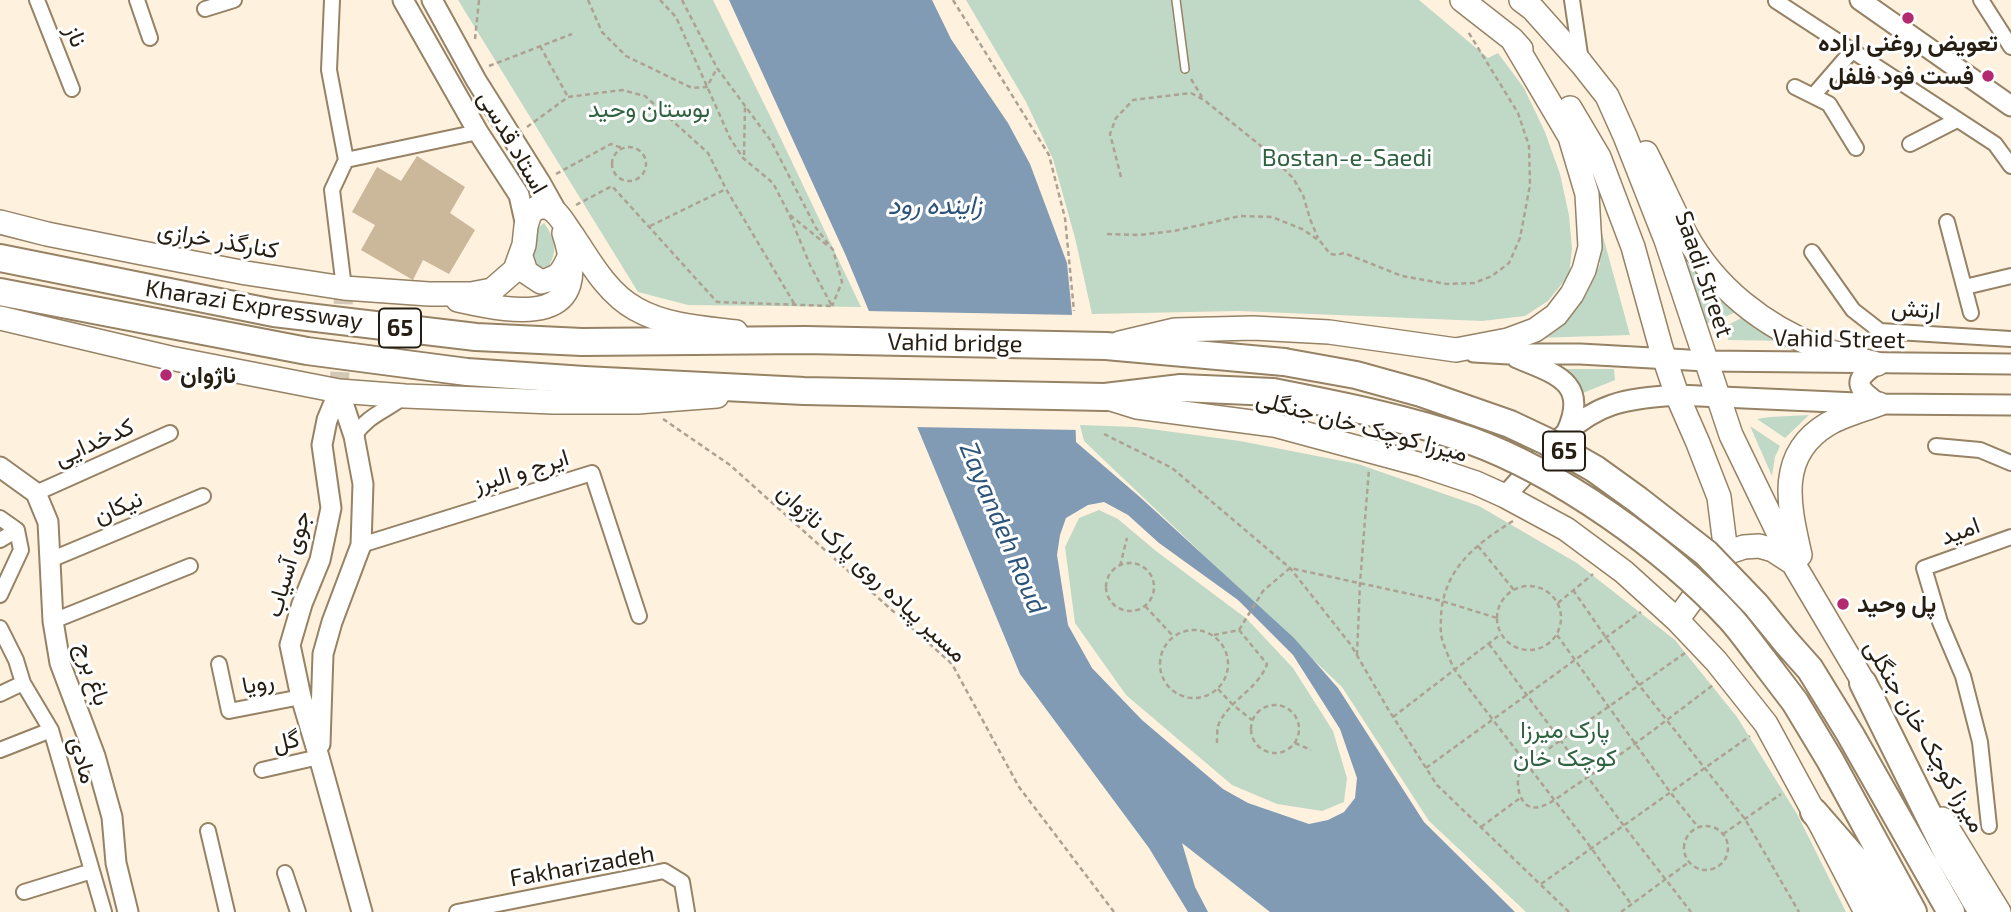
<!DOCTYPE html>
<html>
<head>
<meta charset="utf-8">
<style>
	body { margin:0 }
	canvas { display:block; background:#fef1de }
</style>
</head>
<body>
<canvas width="2011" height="912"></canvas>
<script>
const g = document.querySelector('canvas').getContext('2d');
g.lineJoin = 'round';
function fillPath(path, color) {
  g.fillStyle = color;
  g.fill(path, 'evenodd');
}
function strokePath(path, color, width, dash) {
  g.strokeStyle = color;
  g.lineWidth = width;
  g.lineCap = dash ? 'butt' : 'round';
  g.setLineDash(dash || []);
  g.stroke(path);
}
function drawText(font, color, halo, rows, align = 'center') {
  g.font = font + ' "Exo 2",Vazirmatn,sans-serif';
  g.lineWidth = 6;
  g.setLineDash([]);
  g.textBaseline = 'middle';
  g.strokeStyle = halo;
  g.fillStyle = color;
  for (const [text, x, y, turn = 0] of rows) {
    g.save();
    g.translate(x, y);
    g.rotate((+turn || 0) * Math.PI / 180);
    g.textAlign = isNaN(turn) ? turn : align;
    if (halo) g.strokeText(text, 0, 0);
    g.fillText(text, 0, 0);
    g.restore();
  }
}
const green = new Path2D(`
	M458 0H713L772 120 861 307 688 305 638 292Z
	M966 0H1419L1488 58 1498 53 1524 88 1545 132 1560 174 1569 215 1572 248 1569 275 1548 301 1525 316 1482 321 1239 311 1092 314 1075 238 1053 159 1026 102Z
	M544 223C554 237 559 251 548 267 524 271 535 242 538 228Z
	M1601 229 1630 335 1535 338 1555 327 1578 308 1586 295 1600 264Z
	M1681 257 1736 312 1711 323H1701Z
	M1743 317 1789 341 1728 340 1726 326Z
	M1564 369H1614L1615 380 1583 393 1572 377Z
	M1809 415 1785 438 1757 419 1770 417Z
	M1080 425 1136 427 1240 441 1358 464 1479 506 1577 563 1675 640 1737 717 1797 814 1846 912H1526L1429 821 1342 687 1084 441Z
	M1750 426 1780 446 1775 457 1772 476Z
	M1099 510 1118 519 1156 551 1247 619 1293 668 1333 731 1347 778 1344 802 1322 811 1277 804 1232 785 1126 695 1075 623 1065 547 1079 518Z`);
const water = new Path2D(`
	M729 0H932L951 39 1008 123 1030 164 1067 263 1072 314 1076 442 1141 498 1294 638 1338 688 1424 822 1515 912H1270L1182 843 1195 887 1208 912H1188L1149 848 1020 674 846 256ZM1104 502 1128 515 1159 543 1238 600 1293 655 1340 729 1357 778 1355 798 1344 812 1328 820 1309 824 1248 803 1223 789 1142 720 1092 668 1068 625 1057 555 1060 535 1066 518 1088 505Z`);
const pier = new Path2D(`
	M865 311 1076 315 1079 430 913 427Z`);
const building = new Path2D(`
	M417 156 465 187 450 213 475 230 449 274 423 260 413 280 361 250 375 225 352 212 377 167 401 181Z`);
const secondaryTunnel = new Path2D(`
	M339 391 344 288`);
const path = new Path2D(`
	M588 0 602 32 626 56 692 88 707 87 717 68
	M660 0 676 17 730 138 743 158 773 183 789 214 810 265 832 306
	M682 0 717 68 771 141 816 228 833 250 842 282 832 306
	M953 0 1049 155 1065 218 1074 311
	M475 39 479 0
	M540 46 568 97
	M489 66 572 34
	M1191 79 1202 97
	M527 127 568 97 622 90 645 96 708 153 726 189 795 305
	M612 164a17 17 0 1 1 34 0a17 17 0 1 1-34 0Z
	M744 155 745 106
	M556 174 611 144 622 148
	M1121 177 1110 134 1116 118 1133 100 1191 93 1204 100 1261 146 1293 178 1303 195 1310 219 1318 238
	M576 205 612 186 717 302 832 306
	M790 215 828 246
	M650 226 726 189
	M1107 234 1139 235 1174 231 1240 216 1272 217 1302 229 1320 241 1330 254 1337 255 1344 253 1402 276 1447 284 1474 283 1492 276 1509 263 1520 238 1530 185 1529 146 1518 113 1467 30
	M663 419 730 465 952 664 1019 787 1114 912
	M1104 434 1172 468 1290 568 1351 645 1388 709 1437 785 1569 912
	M1513 521C1476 544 1443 569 1441 617 1441 624 1440 632 1442 639 1445 649 1450 660 1454 669L1592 849 1631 904
	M1478 546 1514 590
	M1106 587a24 24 0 1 1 48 0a24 24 0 1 1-48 0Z
	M1120 566 1127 538
	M1497 618a32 32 0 1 1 64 0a32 32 0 1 1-64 0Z
	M1573 590 1639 685 1745 819 1799 912
	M1558 603 1593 574
	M1145 606 1173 636
	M1160 664a34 34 0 1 1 68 0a34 34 0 1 1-68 0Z
	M1239 630 1263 591 1290 568 1442 601 1497 618
	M1214 635 1239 630 1267 664C1258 690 1228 700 1218 726 1217 731 1217 738 1217 743
	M1557 635 1670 792 1698 827
	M1489 644 1624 826 1691 912
	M1685 653 1527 764C1525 766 1521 770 1520 772 1514 785 1521 812 1539 807 1552 804 1565 792 1576 785 1623 754 1668 719 1713 685
	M1357 655 1360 583 1369 469
	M1218 689 1233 705 1252 720
	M1251 729a24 24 0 1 1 48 0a24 24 0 1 1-48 0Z
	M1393 717 1501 634
	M1295 743 1311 750
	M1426 768 1641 612
	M1684 848a22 22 0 1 1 44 0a22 22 0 1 1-44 0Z
	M1481 827 1520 798
	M1723 834 1781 794
	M1541 884 1750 736
	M1621 912 1689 862`);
const lane = new Path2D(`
	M1176 0 1185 69`);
const street = new Path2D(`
	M37 0 72 89
	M137 0 150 38
	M332 0 329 70 346 160
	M1572 0 1581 61
	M1981 0 2011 47
	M1776 1 1995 144 2011 166
	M205 9 234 0
	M1795 87 1829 104 1856 148
	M1813 96 1852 51
	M1910 144 1957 120
	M1947 222 1971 313
	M1812 252 1853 310 1880 331 2011 339
	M1965 287 2011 276
	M344 288 332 190 346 160 478 132
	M354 436C369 414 386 411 405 396
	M1936 446 1980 450 2011 463
	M36 493 170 433
	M0 518 17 530 21 550 0 595
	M0 540 17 530
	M361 545 592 473 639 616
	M50 560 203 496
	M53 621 190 566
	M0 628 16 660 23 683 51 730 104 912
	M219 664 229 711 301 697
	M0 694 23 683
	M0 750 51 730
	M262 770 319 757
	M1989 826 1980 742 1963 676 1940 622 1924 568 2011 537
	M208 831 227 912
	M285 873 298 912
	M24 892 92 871
	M457 912 664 871 682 882 687 912`);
const secondary = new Path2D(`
	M403 0 478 132 519 195 526 226
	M432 0 476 80 540 182 559 216
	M1860 0 2011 106
	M1474 352 1509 354H1580L1706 361 2011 364
	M1517 358C1555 374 1589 382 1567 431
	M1877 364C1851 381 1857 388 1879 404
	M339 391 327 420 322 445 331 508 320 560 302 604 290 645 301 697 319 757 362 912
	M0 467 36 493 48 522 53 621 60 663 95 756 112 817 116 863 128 912
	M1505 496C1535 465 1569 419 1612 405 1633 398 1655 397 1677 395L1879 404 2011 405
	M320 744 323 654 332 622 361 545 363 484 354 436 339 391`);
const primary = new Path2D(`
	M1462 0 1512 39 1521 49
	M1521 0 1533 9 1581 63 1607 96 1625 136 1666 240 1731 435 1793 563 1873 698
	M1570 108 1599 157 1633 247 1661 348 1677 395 1698 443 1719 497 1726 553
	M1646 153C1660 180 1672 208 1686 235 1715 288 1764 326 1820 348 1838 355 1858 359 1877 364
	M0 222 47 234 137 252 246 273 344 288 429 294H471L492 290 515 270 524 245 526 226 530 213 538 207C540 207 547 207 549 208 559 212 566 227 573 236 590 262 608 294 636 309 666 326 703 328 736 332
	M521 257 526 272 541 282C560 277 562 273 570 255
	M458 300C520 314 594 326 564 233
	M0 318 170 358 339 391 405 396 553 402H637L717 396
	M1120 343 1175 330 1253 328 1329 332 1456 350 1508 340 1535 330 1556 315 1572 294 1584 270 1590 247 1587 194 1570 137 1512 39
	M1108 398 1137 407 1274 425 1422 465 1476 483 1505 496 1566 529 1624 572 1677 620 1716 661 1766 724 1822 827 1866 912
	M1800 555C1789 506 1776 455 1828 424 1843 415 1863 410 1879 404
	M1677 620 1726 553 1744 547 1759 546 1773 550 1793 563
	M1942 819 1999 912`);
const highway = new Path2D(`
	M0 258 274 313 476 337 582 342 805 340 1106 346 1284 362
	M0 292 307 351 467 372 584 380 804 391 1105 397 1181 388 1273 392
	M1786 642 1810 669 1850 734 1951 912
	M1763 660 1795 702 1830 760 1913 912
	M1863 683 1948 854 1982 912
	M1814 812 1868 874 1891 912`);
const highwayBridge = new Path2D(`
	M1284 362 1356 375 1421 393 1510 424 1546 441 1595 469 1638 500 1706 553 1756 605 1786 642
	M1273 392C1339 405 1406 418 1469 440 1560 473 1665 548 1730 618 1742 631 1752 646 1763 660`);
const markers = [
	[1908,18,7,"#b22b70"],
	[1988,76,7,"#b22b70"],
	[166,375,7,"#b22b70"],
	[1843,604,7,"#b22b70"]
];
const shields = [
	[400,328,42],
	[1564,451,42]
];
const shieldNames = [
	["65",400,328],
	["65",1564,451]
];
const streetNames = [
	["ناز",76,36,68],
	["استاد قدسی",513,142,60],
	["کنارگذر خرازی",218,240,10],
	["Saadi Street",1704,274,71],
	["Kharazi Expressway",254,305,9],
	["ارتش",1916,309,5],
	["Vahid Street",1839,339,1],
	["Vahid bridge",955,343,1],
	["میرزا کوچک خان جنگلی",1362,426,15],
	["کدخدایی",94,442,-24],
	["ایرج و البرز",521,471,-17],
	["نیکان",118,507,-23],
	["امید",1960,531,-20],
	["جوی آسیاب",288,564,-74],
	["مسیر پیاده روی پارک ناژوان",872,573,43],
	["باغ برج",93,674,72],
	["رویا",258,683,-11],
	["میرزا کوچک خان جنگلی",1925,736,60],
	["گل",286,741,-13],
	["مادی",83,760,74],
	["Fakharizadeh",582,866,-10]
];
const poiNames = [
	["تعویض روغنی اراده",1908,43,"center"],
	["فست فود فلفل",1974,76,"right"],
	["ناژوان",180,375],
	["پل وحید",1857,604]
];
const parkNames = [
	["بوستان وحید",649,109],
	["Bostan-e-Saedi",1347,158],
	["پارک میرزا",1565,730],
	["کوچک خان",1565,758]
];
const waterNames = [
	["زاینده رود",935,205],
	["Zayandeh Roud",1003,528,67]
];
fillPath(green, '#c0d9c7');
fillPath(water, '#829bb4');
fillPath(pier, '#fef1de');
fillPath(building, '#cbb799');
strokePath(secondaryTunnel, '#d3c7b5', 19, [19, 10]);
strokePath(lane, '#968265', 10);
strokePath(street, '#968265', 18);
strokePath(secondary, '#968265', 23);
strokePath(primary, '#968265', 26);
strokePath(highway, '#968265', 30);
strokePath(path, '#ada292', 2.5, [5, 3.5]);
strokePath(lane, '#fff', 7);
strokePath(street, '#fff', 14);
strokePath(secondary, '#fff', 19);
strokePath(primary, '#fff', 23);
strokePath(highway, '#fff', 26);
strokePath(highwayBridge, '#968265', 30, []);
strokePath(highwayBridge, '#fff', 26);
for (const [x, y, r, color] of markers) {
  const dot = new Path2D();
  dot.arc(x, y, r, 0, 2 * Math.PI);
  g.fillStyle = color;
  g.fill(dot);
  strokePath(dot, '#fff', 2.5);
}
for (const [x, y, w] of shields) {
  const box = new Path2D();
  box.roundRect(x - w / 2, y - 19.5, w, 39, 5);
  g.fillStyle = '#fff';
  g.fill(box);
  strokePath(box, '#261e13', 2);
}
drawText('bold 23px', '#261e13', null, shieldNames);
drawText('24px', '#261e13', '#fff', streetNames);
drawText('bold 24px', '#261e13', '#fff', poiNames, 'left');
drawText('24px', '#2f6241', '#fff', parkNames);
drawText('italic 26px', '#2c5379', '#fff', waterNames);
</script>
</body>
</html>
